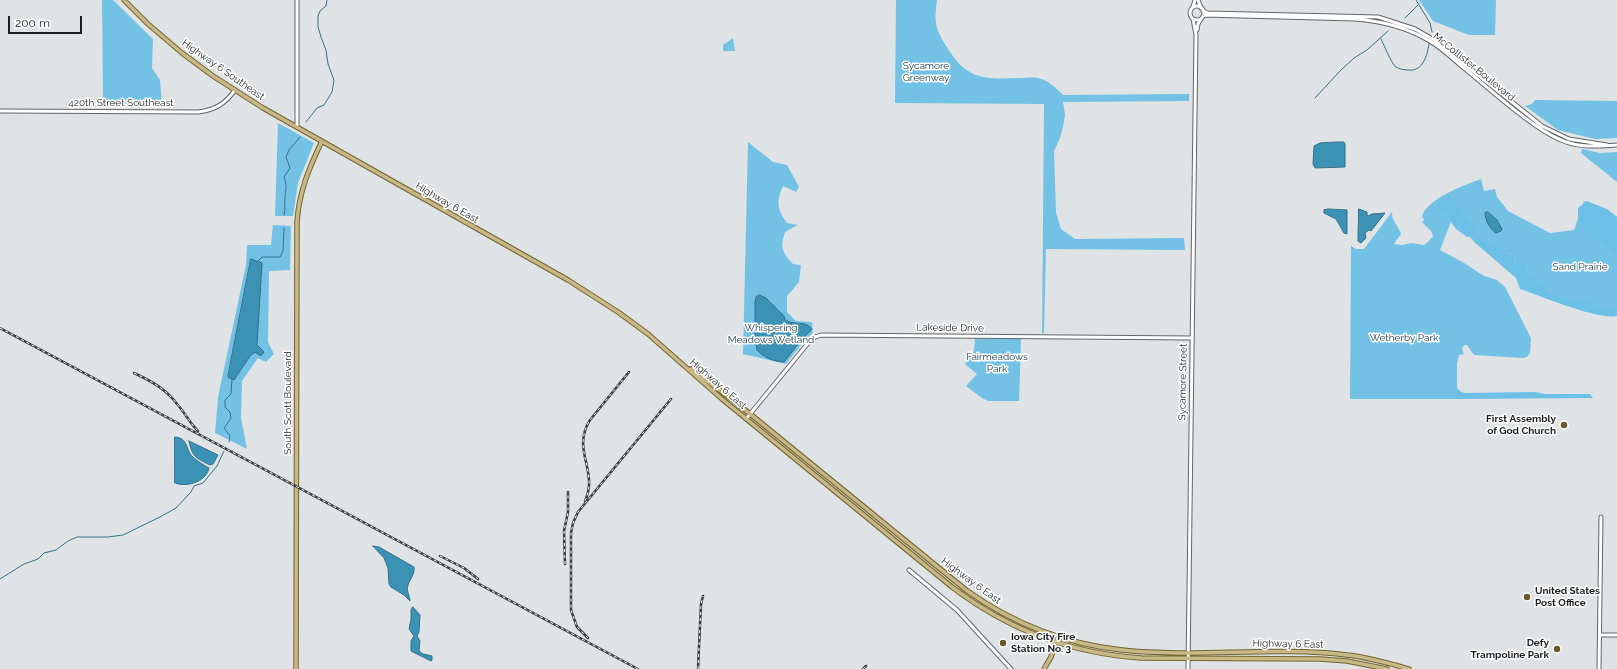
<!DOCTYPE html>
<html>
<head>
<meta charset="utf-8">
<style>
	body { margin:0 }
	#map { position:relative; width:1617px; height:669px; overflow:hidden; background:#dfe3e5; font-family:Raleway,sans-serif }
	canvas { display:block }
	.scale { position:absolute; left:8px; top:16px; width:74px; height:18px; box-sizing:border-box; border:2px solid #1f2021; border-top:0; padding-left:5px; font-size:12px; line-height:14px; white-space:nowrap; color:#1f2021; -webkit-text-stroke:3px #fff; paint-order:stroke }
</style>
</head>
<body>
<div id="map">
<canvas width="1617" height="669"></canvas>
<div class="scale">200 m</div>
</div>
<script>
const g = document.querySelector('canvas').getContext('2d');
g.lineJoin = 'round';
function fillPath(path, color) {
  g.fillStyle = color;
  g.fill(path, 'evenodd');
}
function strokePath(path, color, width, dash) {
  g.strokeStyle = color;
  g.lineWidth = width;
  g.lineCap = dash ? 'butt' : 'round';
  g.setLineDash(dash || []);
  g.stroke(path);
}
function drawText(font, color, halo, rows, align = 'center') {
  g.font = font + ' Raleway,sans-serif';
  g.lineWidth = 3;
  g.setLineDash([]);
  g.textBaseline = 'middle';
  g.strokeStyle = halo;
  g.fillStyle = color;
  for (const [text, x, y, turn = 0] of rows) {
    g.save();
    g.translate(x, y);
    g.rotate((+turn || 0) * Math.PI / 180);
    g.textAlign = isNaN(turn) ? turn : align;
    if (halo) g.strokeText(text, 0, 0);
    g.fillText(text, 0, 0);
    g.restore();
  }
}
const green = new Path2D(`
	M102 0H113L153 39 152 68 160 80 162 105 103 103Z
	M896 0H937C934 24 935 28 948 49 968 81 986 79 1020 78 1025 78 1032 77 1038 78 1048 80 1056 88 1063 95L1189 94V101L1063 102 1065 115 1063 127 1060 138 1054 151 1056 213 1061 229 1075 239 1184 238 1185 250 1046 249 1044 333H1042L1044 104 895 103Z
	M1419 0H1496L1495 35H1469L1433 21Z
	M733 38 735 51H723V45Z
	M1535 100 1617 101V138L1595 139 1558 130 1525 106 1532 104Z
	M278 123 314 143 298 183 293 216H275Z
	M748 142 773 162 787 165 799 187 796 192 783 186C776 201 777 210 787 223L798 225 785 232C780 248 782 252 793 264L801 265 799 282 787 296V312L796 321 812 322 813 333 805 340 786 364 743 354Z
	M1582 149 1600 153 1617 152V182L1581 153Z
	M1481 179 1484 191 1495 189 1497 197 1508 211 1550 233 1574 230 1584 201 1606 210 1617 218V312H1596L1529 288 1527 269 1516 264 1514 260 1515 256 1505 252 1504 245 1493 258 1458 227 1446 215 1451 222 1440 250 1464 263 1484 276 1497 280 1505 287 1531 338 1530 353 1527 357 1523 358 1474 355 1467 345H1464L1462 349 1464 354 1459 355 1457 364V399H1350L1351 246 1356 249H1364L1392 212C1392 222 1398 225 1401 234L1394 244 1402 245 1412 243 1424 245 1428 242 1433 236 1431 231 1422 222 1424 220 1422 216C1428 198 1465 185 1481 179Z
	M273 225 291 226 290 270 269 271 268 342 274 354 266 362 258 358 242 381 241 418 247 449 215 433 218 397 246 265 247 245H271Z
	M975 339H1021L1019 401H988L982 398 966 386 977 374 965 364 974 351Z`);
const forest = new Path2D(`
	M1449 195 1457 207 1476 229 1474 235 1467 237 1456 229 1446 215 1435 208 1438 204Z
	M1587 201 1607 209 1617 217V258L1578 222V208Z
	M1499 237 1504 238 1505 252 1515 256 1514 260 1516 264H1522L1527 269 1528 275 1537 282 1542 283 1547 291 1562 299 1579 301 1585 304 1591 300 1593 304 1598 307 1617 310V316C1597 320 1541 296 1520 289L1516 278 1473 241 1477 239 1494 246Z
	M1457 388 1460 391 1464 393 1535 392 1545 394H1590L1593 398 1457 399Z`);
const water = new Path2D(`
	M1338 142H1344L1345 144V167L1315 168 1313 164 1314 146 1320 143Z
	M1329 209 1347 210V234L1344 233 1336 219 1324 213V210Z
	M1359 209 1367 212V215L1368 216 1372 214 1385 213 1371 231 1369 230 1365 233 1366 238 1361 243 1358 241V237Z
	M1488 212 1497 220 1502 229 1501 231 1496 233C1490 229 1485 220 1485 213Z
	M251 259 262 263 257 345 264 352 261 356 255 352 250 356 234 380 228 377Z
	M759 295 766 298 784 316 785 320C795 326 805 320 812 329L799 343 784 362C774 362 763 357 757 350L755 335V302L756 297Z
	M175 437C189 438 185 450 193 457 196 460 205 466 209 468 207 481 187 488 175 483Z
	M189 441 218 455 213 464 210 465C196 458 192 457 189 441Z
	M373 546 379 547 414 567C415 574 410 579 408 585 406 592 410 596 410 601L404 595 391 587 389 584 388 568 384 558Z
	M413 607 420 615 419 632 417 636 420 641 419 651 423 654 432 656V660L431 661 411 651V641L414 636 409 629 411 619V610Z`);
const stream = new Path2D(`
	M1416 0 1430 23 1432 32
	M1405 18 1419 4
	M1381 39C1384 45 1391 63 1396 67 1399 69 1404 70 1408 70 1423 72 1427 56 1429 44
	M1315 98 1340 71 1354 58 1367 50 1388 31
	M306 122 317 108 324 105 332 92 334 80 328 64 326 50 321 37 318 27V16L320 11 326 6 327 0
	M284 215C286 209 284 204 285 198 285 189 288 188 284 177L290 168 286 157 289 150 300 137
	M257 262 262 257H280L283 251 284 228
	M229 442 230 436 224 428 231 418 230 412 225 407V400L231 394 232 378
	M0 579 24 564 38 559 44 553 56 550 68 541 77 537H108L123 535 160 517 176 508 191 492 194 486 203 483 217 466 224 451`);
const minor = new Path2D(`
	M1198 0 1201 8
	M1190 13a7 7 0 1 1 14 0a7 7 0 1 1-14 0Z
	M1193 7 1195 0
	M1203 11 1208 13 1378 17 1415 29 1434 40 1542 126 1569 139 1607 145
	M1203 16 1204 15 1355 19C1380 21 1406 27 1428 40 1439 46 1449 55 1459 64 1479 80 1499 98 1520 114 1534 125 1549 136 1566 142 1583 148 1599 146 1617 145
	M1197 30 1198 24 1201 19
	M0 111 198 112C215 110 225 104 235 90
	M297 127V0
	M746 419 809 342 815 337 821 335 1192 338
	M909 570 957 610 1011 669
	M1600 635H1617
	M1188 669 1196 35 1193 19
	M1599 669 1601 517`);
const major = new Path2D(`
	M124 0 148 24 182 53 213 76 263 108 568 280 618 312 648 334 722 399 952 587C1009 630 1069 653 1141 658L1320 659 1347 661 1387 669
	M691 369 733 400 966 590C1012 623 1066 644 1122 650 1197 658 1272 646 1347 655 1368 657 1388 663 1409 669
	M296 669 297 222C299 192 309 168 322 141
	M1044 669 1051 657 1058 637`);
const rail = new Path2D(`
	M0 328 638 669
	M134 373C151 381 166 389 177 404 185 413 190 423 198 431
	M585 501C599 471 571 450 590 420L629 372
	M440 556 464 568 478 579
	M565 564 564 531 568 512V492
	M588 638 577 627 571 610V533L573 523 578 512 671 399
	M698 669 701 604 703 596
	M863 669 866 666`);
const markers = [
	[1564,425,4,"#695826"],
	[1527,597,4,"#695826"],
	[1003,643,4,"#695826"],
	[1557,649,4,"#695826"]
];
const parkNames = [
	["Sycamore",926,66],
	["Greenway",926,78],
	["Sand Prairie",1580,267],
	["Whispering",771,328],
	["Meadows Wetland",771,340],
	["Wetherby Park",1404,338],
	["Fairmeadows",997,357],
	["Park",997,369]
];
const streetNames = [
	["McCollister Boulevard",1474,67,39],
	["Highway 6 Southeast",223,70,35],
	["420th Street Southeast",121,103],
	["Highway 6 East",447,203,30],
	["Lakeside Drive",950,328,1],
	["Sycamore Street",1183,382,-89],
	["Highway 6 East",718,384,41],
	["South Scott Boulevard",288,403,-90],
	["Highway 6 East",971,581,36],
	["Highway 6 East",1288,644,1]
];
const poiNames = [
	["First Assembly",1556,419],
	["of God Church",1556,431],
	["United States",1535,591,"left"],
	["Post Office",1535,603,"left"],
	["Iowa City Fire",1011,637,"left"],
	["Station No. 3",1011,649,"left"],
	["Defy",1549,643],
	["Trampoline Park",1549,655]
];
fillPath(green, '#73c1e4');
fillPath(forest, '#6cc0e5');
fillPath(water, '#3b92b5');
strokePath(water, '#337089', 1);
strokePath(stream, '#337089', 1);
strokePath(minor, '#636768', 5);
strokePath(major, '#74642f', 5.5);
strokePath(minor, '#fff', 3);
strokePath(major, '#c7b887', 3.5);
strokePath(rail, '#3b3c3d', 2.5);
strokePath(rail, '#fff', 1, [3]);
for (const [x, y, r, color] of markers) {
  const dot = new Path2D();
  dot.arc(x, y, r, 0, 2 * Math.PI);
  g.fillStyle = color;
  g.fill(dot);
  strokePath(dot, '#fff', 1.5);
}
drawText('10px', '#113847', '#fff', parkNames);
drawText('10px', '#1f2021', '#fff', streetNames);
drawText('bold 10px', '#1f2021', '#fff', poiNames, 'right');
</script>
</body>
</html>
